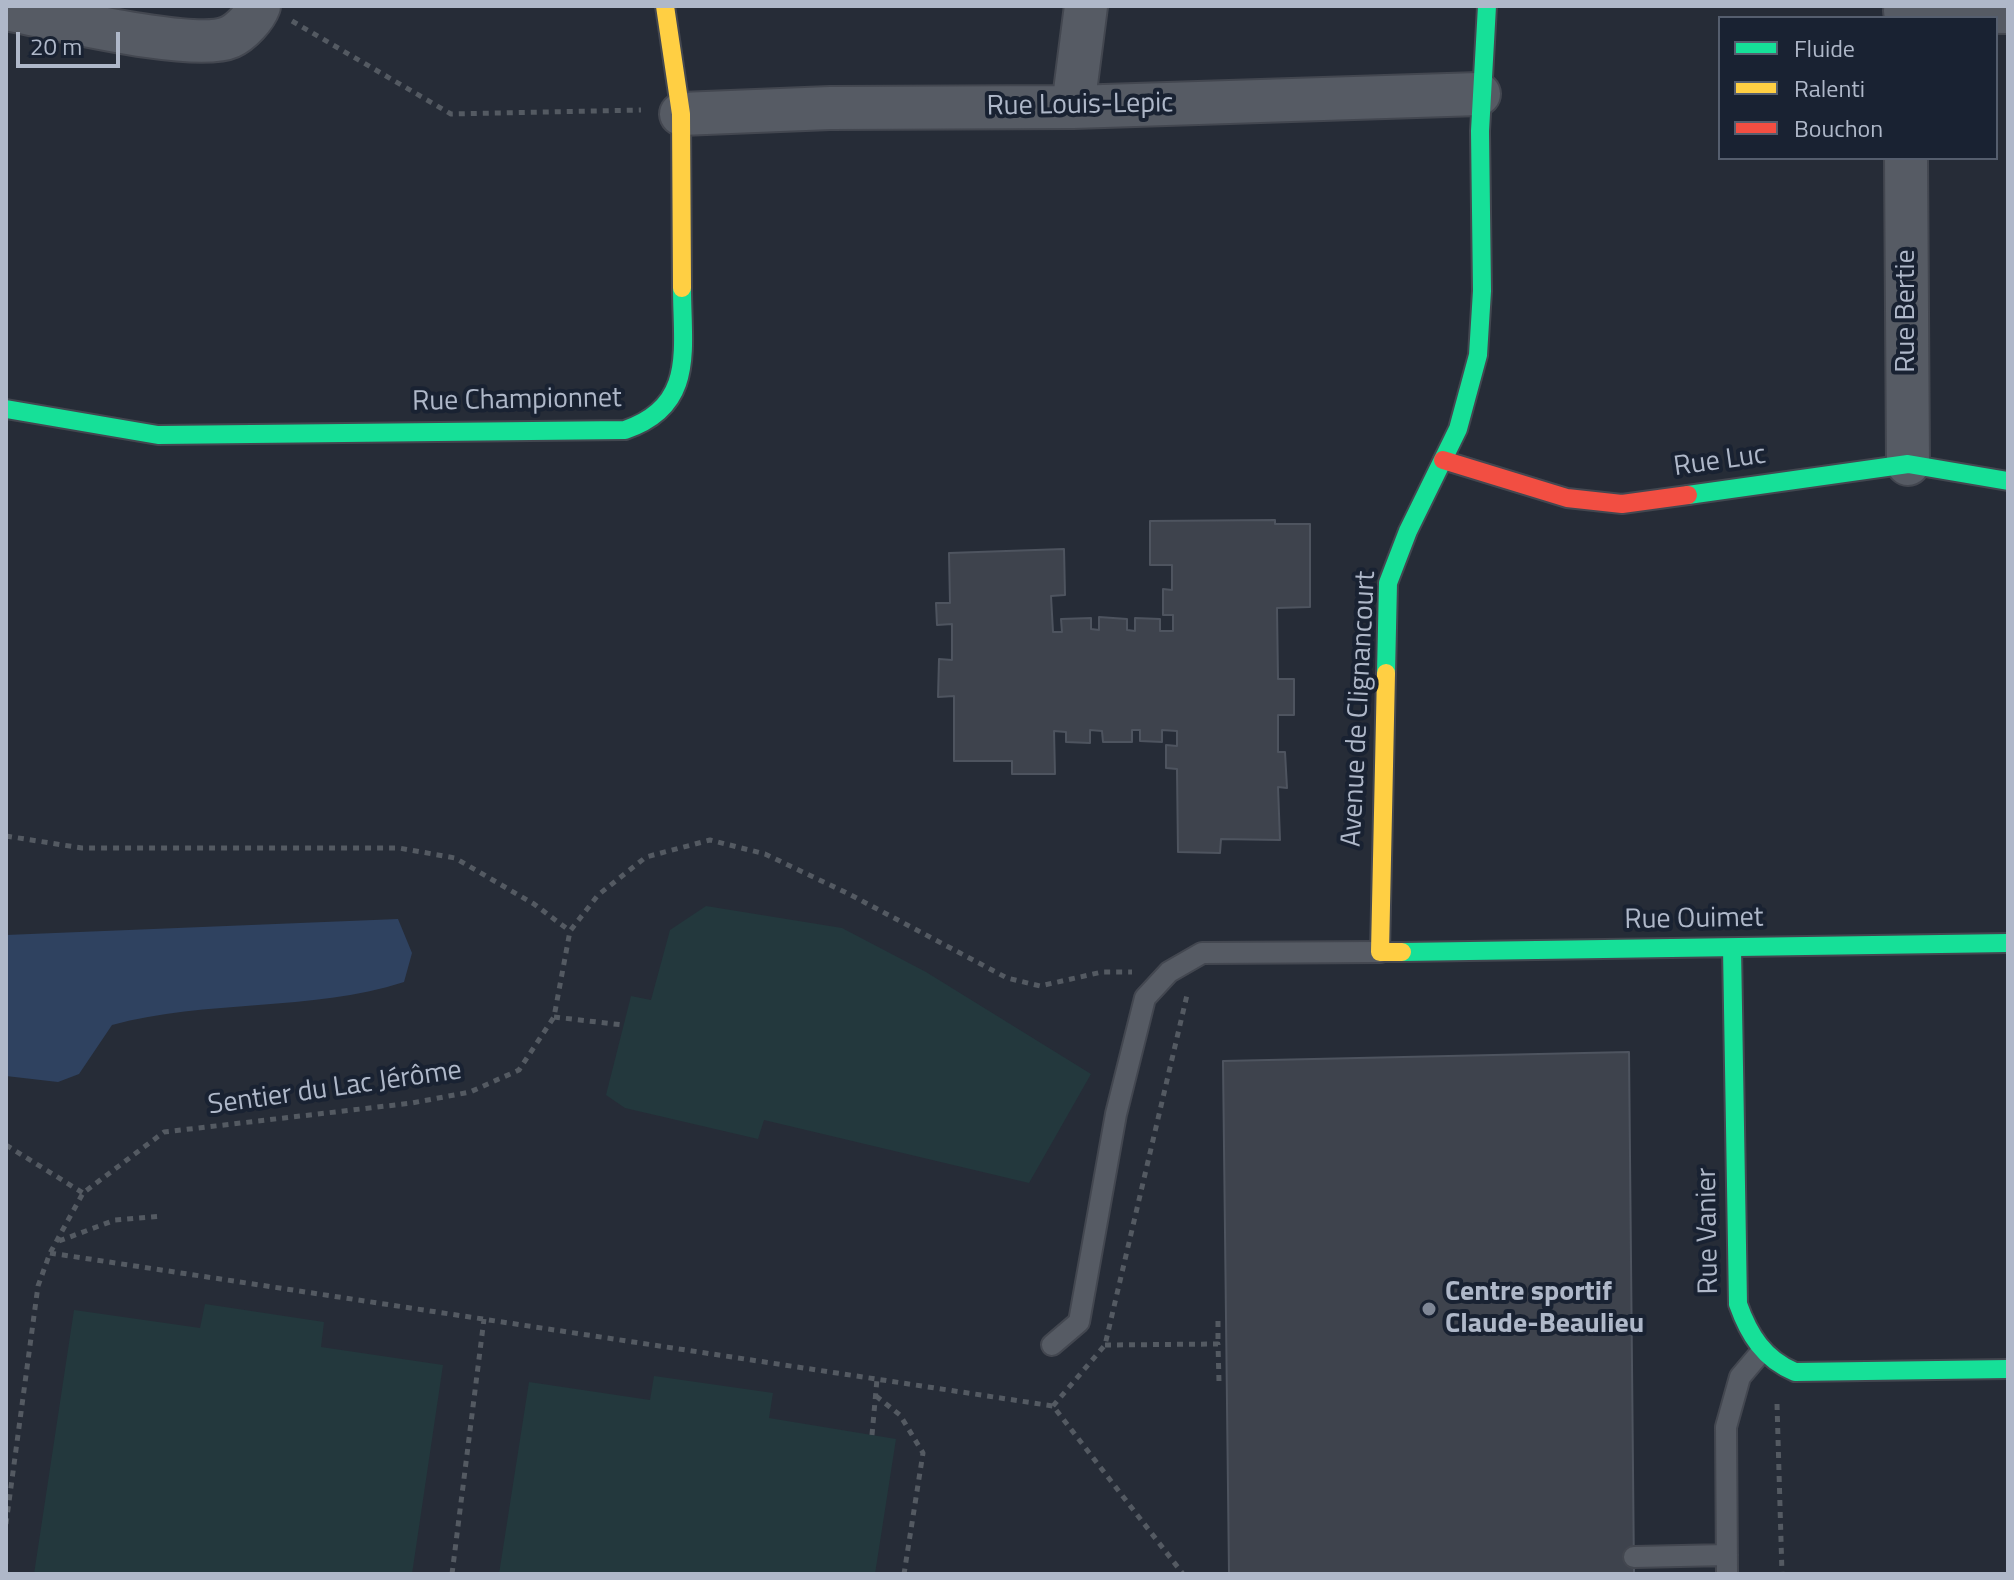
<!DOCTYPE html>
<html>
<head>
<meta charset="utf-8">
<style>
	body { margin:0 }
	#map { position:relative; width:2014px; height:1580px; overflow:hidden; background:#262c37; font-family:"Titillium Web",sans-serif }
	canvas { display:block }
	.frame { position:absolute; inset:0; border:8px solid #afb8c9; pointer-events:none }
	.legend { position:absolute; left:1718px; top:16px; width:280px; height:144px; box-sizing:border-box; background:#192232; border:2px solid #555e6e; margin:0; padding:10px 14px; list-style:none; font-size:24px; color:#afb8c9 }
	.legend li { display:flex; align-items:center; gap:16px; height:40px }
	.legend b { width:40px; border:2px solid #555e6e }
	.scale { position:absolute; left:16px; top:32px; width:104px; height:36px; box-sizing:border-box; border:4px solid #afb8c9; border-top:0; padding-left:10px; font-size:24px; line-height:28px; white-space:nowrap; color:#afb8c9; -webkit-text-stroke:6px #192232; paint-order:stroke }
</style>
</head>
<body>
<div id="map">
<canvas width="2014" height="1580"></canvas>
<div class="frame"></div>
<ul class="legend">
<li><b style="height:10px;background:#16e098"></b>Fluide</li>
<li><b style="height:10px;background:#ffcf43"></b>Ralenti</li>
<li><b style="height:10px;background:#f24e42"></b>Bouchon</li>
</ul>
<div class="scale">20 m</div>
</div>
<script>
const g = document.querySelector('canvas').getContext('2d');
g.lineJoin = 'round';
function fillPath(path, color) {
  g.fillStyle = color;
  g.fill(path, 'evenodd');
}
function strokePath(path, color, width, dash) {
  g.strokeStyle = color;
  g.lineWidth = width;
  g.lineCap = dash ? 'butt' : 'round';
  g.setLineDash(dash || []);
  g.stroke(path);
}
function drawText(font, color, halo, rows, align = 'center') {
  g.font = font + ' "Titillium Web",sans-serif';
  g.lineWidth = 8;
  g.setLineDash([]);
  g.textBaseline = 'middle';
  g.strokeStyle = halo;
  g.fillStyle = color;
  for (const [text, x, y, turn = 0] of rows) {
    g.save();
    g.translate(x, y);
    g.rotate((+turn || 0) * Math.PI / 180);
    g.textAlign = isNaN(turn) ? turn : align;
    if (halo) g.strokeText(text, 0, 0);
    g.fillText(text, 0, 0);
    g.restore();
  }
}
const green = new Path2D(`
	M706 906 842 928 926 972 1091 1074 1029 1183 764 1120 758 1139 625 1108 606 1095 631 996 651 1000 670 930Z
	M205 1304 324 1322 321 1347 443 1365 412 1574H34L74 1310 200 1328Z
	M654 1376 773 1393 769 1418 896 1439 875 1574H499L529 1382 650 1400Z`);
const water = new Path2D(`
	M398 919 412 953 404 982C310 1012 207 999 112 1025L79 1074 58 1082 6 1076V935Z`);
const building = new Path2D(`
	M1275 520V524H1310V607L1277 608 1278 679H1294V715H1278V752H1285L1287 788 1278 787 1280 840 1221 839 1220 853 1178 852 1177 769 1166 768V745L1177 746V731L1162 730V742L1140 741V730H1132V742H1103L1102 731 1090 730V743L1066 742V732L1054 731 1055 774H1012V761H954V696L938 697 939 659 952 660V624L937 625 936 603H950L949 553 1064 549 1065 595 1051 596 1053 632H1062L1061 619 1091 618V629L1099 630V617L1127 619V630L1135 631V618L1160 619V631H1173V615H1163V589L1172 590V565H1150V521Z
	M1629 1052 1634 1574H1229L1223 1061Z`);
const path = new Path2D(`
	M292 21 451 114 641 110
	M6 836 82 848H399L455 858 534 904 570 931
	M554 1017 623 1025
	M6 1145 83 1193
	M59 1241 115 1220 162 1216
	M50 1253 1053 1406 1183 1574
	M1218 1321V1344
	M1105 1345 1218 1344 1219 1382
	M876 1396 900 1415 923 1453 904 1574
	M1777 1404 1782 1574
	M1053 1406 1105 1345 1187 995
	M872 1435 877 1379
	M6 1524 38 1286 50 1253 83 1193 164 1132 412 1103 470 1092 519 1070 554 1017 570 931 598 895 646 857 710 840 765 854 849 894 1007 978 1040 986 1102 972H1132
	M452 1574 484 1319`);
const lane = new Path2D(`
	M1052 1345 1079 1322 1116 1114 1145 998 1169 972 1202 953 1380 952
	M1634 1557 1727 1555
	M1727 1574 1726 1427 1740 1377 1762 1351`);
const street = new Path2D(`
	M6 9C51 17 195 53 230 37 241 32 255 17 259 6
	M1905 11 2008 12
	M1073 107 1086 6
	M681 114 830 108 1073 107 1479 94
	M1906 158 1908 464`);
const fast = new Path2D(`
	M6 409 158 435 625 430C696 406 682 349 682 288
	M1688 495 1908 464 2008 481
	M1386 673 1388 583 1408 531 1458 429 1478 355 1482 291 1480 131 1487 6
	M1732 948 1738 1304C1749 1335 1764 1359 1795 1372L2008 1369
	M1402 952 2008 943`);
const slow = new Path2D(`
	M665 6 681 114 682 288
	M1386 673 1380 952H1402`);
const jam = new Path2D(`
	M1443 460 1567 498 1622 504 1688 495`);
const markers = [
	[1429,1309,8,"#7f8796"]
];
const streetNames = [
	["Rue Louis-Lepic",1080,106,-1],
	["Rue Bertie",1907,311,-90],
	["Rue Championnet",517,401,-1],
	["Rue Luc",1720,462,-8],
	["Avenue de Clignancourt",1360,709,-87],
	["Rue Ouimet",1694,920,-1],
	["Sentier du Lac Jérôme",335,1089,-8],
	["Rue Vanier",1709,1231,-91]
];
const poiNames = [
	["Centre sportif",1445,1293],
	["Claude-Beaulieu",1445,1325]
];
fillPath(green, '#23383d');
fillPath(water, '#2f4260');
fillPath(building, '#3e434d');
strokePath(building, '#4e545f', 2);
strokePath(lane, '#434750', 24);
strokePath(street, '#434750', 46);
strokePath(fast, '#434750', 22);
strokePath(slow, '#434750', 22);
strokePath(jam, '#434750', 22);
strokePath(path, '#545a62', 5, [6, 6]);
strokePath(lane, '#565b64', 20);
strokePath(street, '#565b64', 42);
strokePath(fast, '#16e098', 18);
strokePath(slow, '#ffcf43', 18);
strokePath(jam, '#f24e42', 18);
for (const [x, y, r, color] of markers) {
  const dot = new Path2D();
  dot.arc(x, y, r, 0, 2 * Math.PI);
  g.fillStyle = color;
  g.fill(dot);
  strokePath(dot, '#192232', 3);
}
drawText('28px', '#afb8c9', '#192232', streetNames);
drawText('bold 28px', '#afb8c9', '#192232', poiNames, 'left');
</script>
</body>
</html>
